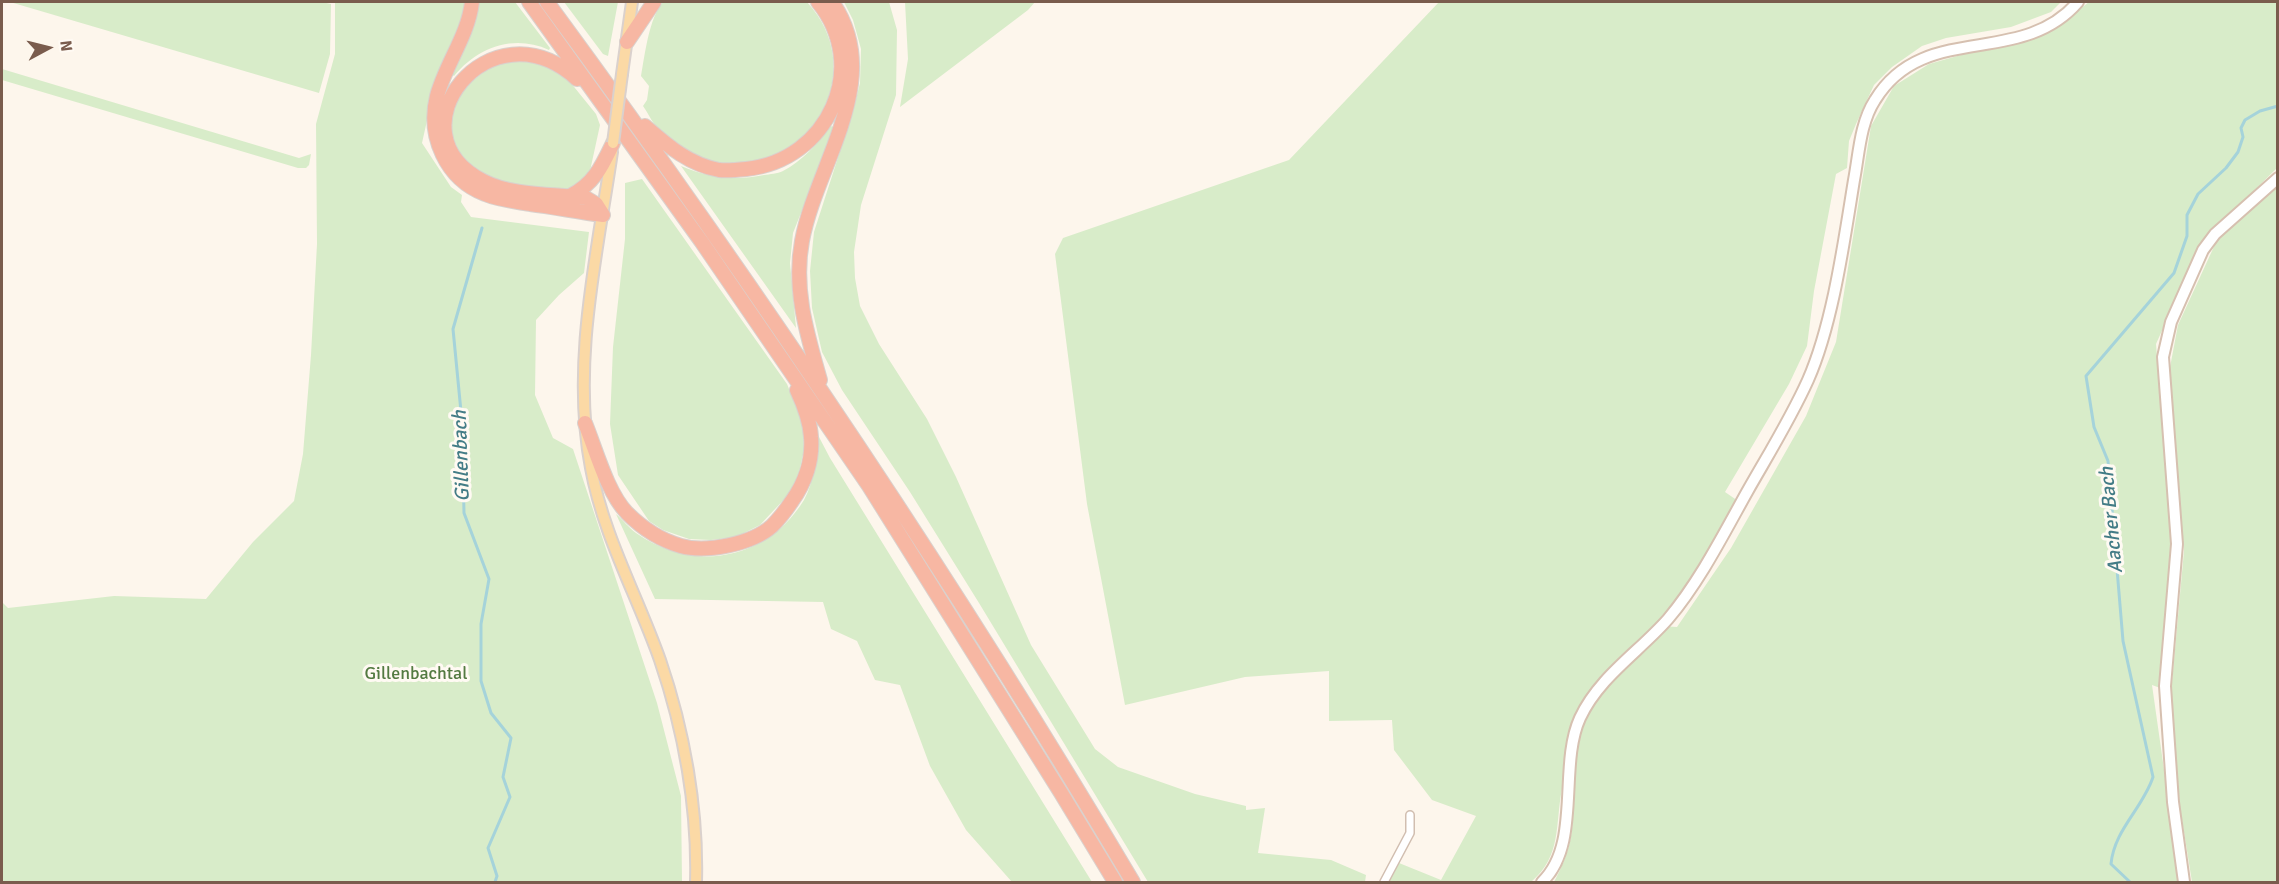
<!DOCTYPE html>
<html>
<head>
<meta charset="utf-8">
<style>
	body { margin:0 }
	#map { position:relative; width:2279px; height:884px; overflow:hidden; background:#fdf6ec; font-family:Signika,sans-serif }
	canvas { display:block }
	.frame { position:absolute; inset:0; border:3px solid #7a5c4d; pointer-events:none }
	.north { position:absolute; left:18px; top:18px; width:60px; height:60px; -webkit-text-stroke:4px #fffaf3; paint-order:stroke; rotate:83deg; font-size:16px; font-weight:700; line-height:24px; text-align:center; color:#7a5c4d }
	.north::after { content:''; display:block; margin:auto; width:21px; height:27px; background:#7a5c4d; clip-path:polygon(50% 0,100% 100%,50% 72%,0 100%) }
</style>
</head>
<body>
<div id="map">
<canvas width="2279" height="884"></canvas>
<div class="frame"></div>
<div class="north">N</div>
</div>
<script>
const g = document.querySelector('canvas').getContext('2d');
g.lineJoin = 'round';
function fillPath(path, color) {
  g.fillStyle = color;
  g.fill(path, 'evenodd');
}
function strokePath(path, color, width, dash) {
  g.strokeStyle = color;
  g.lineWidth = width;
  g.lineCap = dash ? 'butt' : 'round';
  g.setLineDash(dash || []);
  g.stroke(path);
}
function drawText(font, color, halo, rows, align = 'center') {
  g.font = font + ' Signika,sans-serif';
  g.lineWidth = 6;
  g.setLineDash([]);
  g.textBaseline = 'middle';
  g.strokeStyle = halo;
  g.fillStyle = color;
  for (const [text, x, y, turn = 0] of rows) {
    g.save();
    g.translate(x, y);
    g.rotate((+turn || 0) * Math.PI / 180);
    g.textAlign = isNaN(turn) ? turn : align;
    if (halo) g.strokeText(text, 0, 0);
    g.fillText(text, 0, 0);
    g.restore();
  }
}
const green = new Path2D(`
	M10 2H322L331 4 330 54 319 93Z
	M335 2H467L459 32 436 80 422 143 451 187 462 195 461 202 471 217 589 232 584 273 559 295 536 320 535 395 553 438 573 449 657 703 681 796 682 882H2V602L8 608 114 596 206 599 253 542 294 501 303 454 311 355 317 244 316 124 335 54Z
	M476 2H515L550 48 549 50C514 34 478 47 454 76L450 73Z
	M564 2H618L608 56 603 54Z
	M663 2H807C877 78 797 191 702 160 692 157 668 140 661 132 653 125 649 114 643 106L647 100 649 86 641 76C645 54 649 18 663 2Z
	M844 2H889L897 30 896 95 861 205 854 252 855 278 860 306 879 344 927 419 956 477 1031 645 1095 749 1118 767 1195 794 1246 806V810L1265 808 1258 853 1331 860 1366 875 1365 882H1148L979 603 910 492 842 390 822 352 812 308 810 271 814 232 853 111 860 83 861 49 853 20Z
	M905 2H1035L1028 10 900 107 908 59Z
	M1439 2H2061L2051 12 2011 27 1946 38 1922 46 1892 67 1874 85 1856 124 1849 141 1847 168 1836 174 1814 291 1807 346 1789 384 1725 492 1741 503 1661 626 1677 627 1731 548 1806 416 1836 342 1871 126 1894 86 1929 64 1982 49 2028 40 2061 24 2089 2H2277V168L2201 243 2156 344 2173 552 2163 689 2152 685 2180 882H1554C1571 850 1573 834 1574 797L1562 789C1555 824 1562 856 1531 882H1389L1399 863 1441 880 1476 816 1432 800 1394 750 1392 720 1329 721V671L1245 677 1125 705 1087 504 1055 254 1063 238 1289 160Z
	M509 52 562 72 596 114 600 125 590 171 581 186 565 191 519 186 480 175 457 150 450 133 452 97Z
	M2 69 299 158 311 154 309 165 306 168H298L2 80Z
	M830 126 835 127 793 233 790 263 796 328 681 166C709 178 735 181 764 175 770 174 777 174 783 171 802 161 818 144 830 126Z
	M642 179 787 384 803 424 804 450 799 473 790 493 760 525 736 537 711 540 689 539 663 530 649 521 618 475 610 424 613 347 625 239V183Z
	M2277 183V882H2192L2180 807 2171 693 2184 551 2167 383 2178 325 2217 240Z
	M819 437 830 458 1092 882H1012L966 830 930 766 900 685 875 680 857 641 831 629 823 602 655 599 616 514C623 520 629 528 636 533 694 574 767 560 804 500 814 482 816 458 819 437Z`);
const stream = new Path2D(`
	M482 228 453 329 462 422 464 513 489 579 481 624V681L491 713 511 738 503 777 510 797 488 848 497 876 495 882
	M2130 882 2111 864C2114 830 2143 808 2153 777L2123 641 2108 461 2094 427 2086 376 2174 273 2187 236V215L2198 194 2226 168 2238 152 2243 137 2241 128 2245 120 2260 111 2278 106`);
const street = new Path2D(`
	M1384 882 1410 833V815`);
const secondary = new Path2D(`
	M1542 882C1582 844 1558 766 1580 718 1599 677 1639 652 1668 619 1700 581 1723 535 1747 492 1768 455 1791 418 1808 380 1833 323 1844 241 1854 180 1859 154 1860 123 1875 100 1924 20 2020 69 2078 2
	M2184 882 2173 802 2165 686 2177 544 2163 357 2171 322 2203 250 2215 234 2278 178`);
const primary = new Path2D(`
	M622 74 632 2
	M612 152C597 255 571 364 591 468 603 535 637 595 660 660 684 730 698 808 696 882`);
const highway = new Path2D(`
	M472 2C468 36 446 63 437 96 427 136 446 179 485 194 499 200 515 201 530 204 554 207 579 212 603 215
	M529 2 701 241 869 486 1061 793 1115 882
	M547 2C756 286 953 579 1133 882
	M627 42 654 2
	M577 79C490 0 387 132 483 181 511 196 554 194 586 198L596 204 603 215
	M645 126C667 145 688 164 719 170 727 171 737 170 746 169 828 161 871 67 818 2
	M570 196C594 184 602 166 613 143
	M820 380C807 334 793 289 802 241 816 164 886 79 832 2
	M585 423C596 450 607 492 627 513 642 528 660 540 681 546 706 553 752 544 772 526 779 519 786 510 792 501 805 483 813 460 811 437 810 420 804 405 797 390`);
const primaryBridge = new Path2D(`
	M613 143 622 74`);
const parkNames = [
	["Gillenbachtal",416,674]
];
const waterNames = [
	["Gillenbach",462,456,-92],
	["Aacher Bach",2112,520,-95]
];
fillPath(green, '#d8ecc9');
strokePath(stream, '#a5d3da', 3);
strokePath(street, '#d1beb0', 10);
strokePath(secondary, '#d6c0b0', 14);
strokePath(primary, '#dad1cd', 14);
strokePath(highway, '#dad1cd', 16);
strokePath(street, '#fff', 7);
strokePath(secondary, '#fff', 10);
strokePath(primary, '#fbd9a5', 10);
strokePath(highway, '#f7b7a3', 14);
strokePath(primaryBridge, '#dad1cd', 14, []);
strokePath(primaryBridge, '#fbd9a5', 10);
drawText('18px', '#537a41', '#fffaf3', parkNames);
drawText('italic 20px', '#437c86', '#fffaf3', waterNames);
</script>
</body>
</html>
